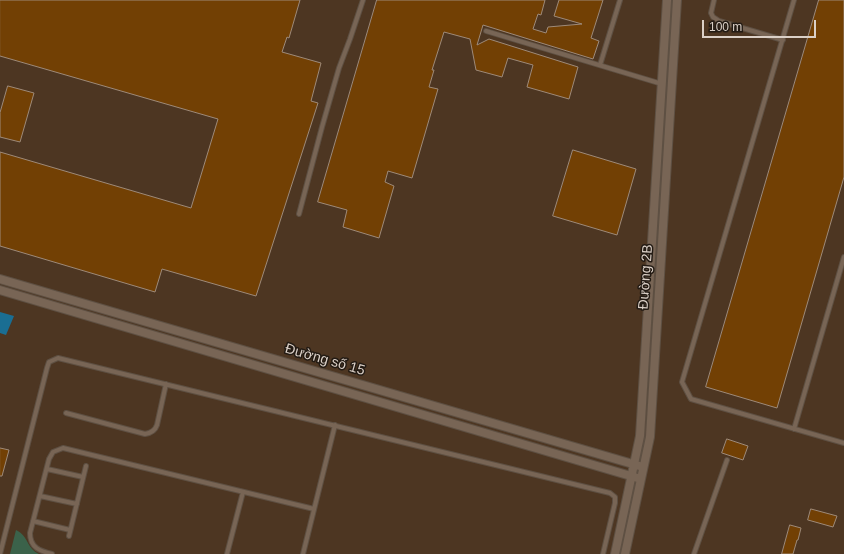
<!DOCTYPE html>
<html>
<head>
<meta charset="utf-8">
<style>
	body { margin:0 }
	#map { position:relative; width:844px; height:554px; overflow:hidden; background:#423122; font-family:Helvetica,sans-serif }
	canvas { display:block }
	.scale { position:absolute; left:702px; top:20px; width:114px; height:18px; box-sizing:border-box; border:2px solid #dbd0c7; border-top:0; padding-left:5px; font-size:12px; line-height:14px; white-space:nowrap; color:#dbd0c7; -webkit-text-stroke:3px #231b14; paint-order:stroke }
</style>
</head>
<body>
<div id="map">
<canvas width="844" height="554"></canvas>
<div class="scale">100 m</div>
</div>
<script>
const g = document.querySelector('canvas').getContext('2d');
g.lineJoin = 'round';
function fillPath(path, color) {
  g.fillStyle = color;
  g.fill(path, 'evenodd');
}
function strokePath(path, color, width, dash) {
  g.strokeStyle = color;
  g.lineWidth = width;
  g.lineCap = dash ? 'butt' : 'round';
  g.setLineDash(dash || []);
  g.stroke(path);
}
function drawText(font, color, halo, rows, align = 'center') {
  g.font = font + ' Helvetica,sans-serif';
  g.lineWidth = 3;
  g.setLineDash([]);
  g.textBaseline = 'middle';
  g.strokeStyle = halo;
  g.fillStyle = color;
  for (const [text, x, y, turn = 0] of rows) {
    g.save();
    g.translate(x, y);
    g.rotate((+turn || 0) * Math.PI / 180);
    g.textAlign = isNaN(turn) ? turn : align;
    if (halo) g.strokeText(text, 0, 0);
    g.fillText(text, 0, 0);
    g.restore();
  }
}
const built = new Path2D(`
	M0 0H844V554H0Z`);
const green = new Path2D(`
	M16 530C29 536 26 548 39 554H10Z`);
const water = new Path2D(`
	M0 312 14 316 6 335 0 333Z`);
const building = new Path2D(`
	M0 0H300L289 38 287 37 282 52 321 63 311 101 318 103 256 296 162 269 155 292 0 246V152L191 208 218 119 0 56Z
	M377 0H545L541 15 538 14 533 29 546 33 548 27 582 24 554 16 559 0H603L591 38 599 41 593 59 483 25 477 45 489 39 578 67 569 99 527 87 533 65 508 58 502 77 476 70 470 39 444 32 432 70H434L429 87 438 89 412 178 388 171 385 182 394 186 379 238 343 227 347 210 318 202Z
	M819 0H844V177L777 408 706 387Z
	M8 86 34 93 20 142 0 137V113Z
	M573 150 636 169 617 235 553 216Z
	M727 439 748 446 743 460 722 453Z
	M0 448 9 450 2 476H0Z
	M811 509 837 516 833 527 808 520Z
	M790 525 801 528 798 540H797L793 554H782Z`);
const service = new Path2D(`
	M714 0 711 13 713 17 719 21 783 40
	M794 0 682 382 691 399 844 443
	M486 31 662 84
	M600 65 620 0
	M299 214 322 127 339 68 350 39 363 0
	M66 413 145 434C151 433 155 431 157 425L166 384
	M794 429 844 257
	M47 469 83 477
	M40 496 77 504
	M33 521 70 530
	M69 536 86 466
	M0 554 47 368 49 362 58 358 610 493 615 497V503L603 554
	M52 554C40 551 30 548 30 533L49 459 53 452 63 448 314 509
	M227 554 243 492
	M303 554 335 425
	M694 554 727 460`);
const minor = new Path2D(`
	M0 279 643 467
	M0 290 641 479
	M615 554 640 436 667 0
	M625 554 650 437 677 0`);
const streetNames = [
	["Đường 2B",646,277,-86],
	["Đường số 15",325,360,16]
];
fillPath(built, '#4d3622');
fillPath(green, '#3b624a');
fillPath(water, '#1a6e93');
fillPath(building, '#724004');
strokePath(building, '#9e8a79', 1);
strokePath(service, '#5e5043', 6);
strokePath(minor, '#5e5043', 10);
strokePath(service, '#786555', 4);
strokePath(minor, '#786555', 8);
drawText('14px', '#dbd0c7', '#231b14', streetNames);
</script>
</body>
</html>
